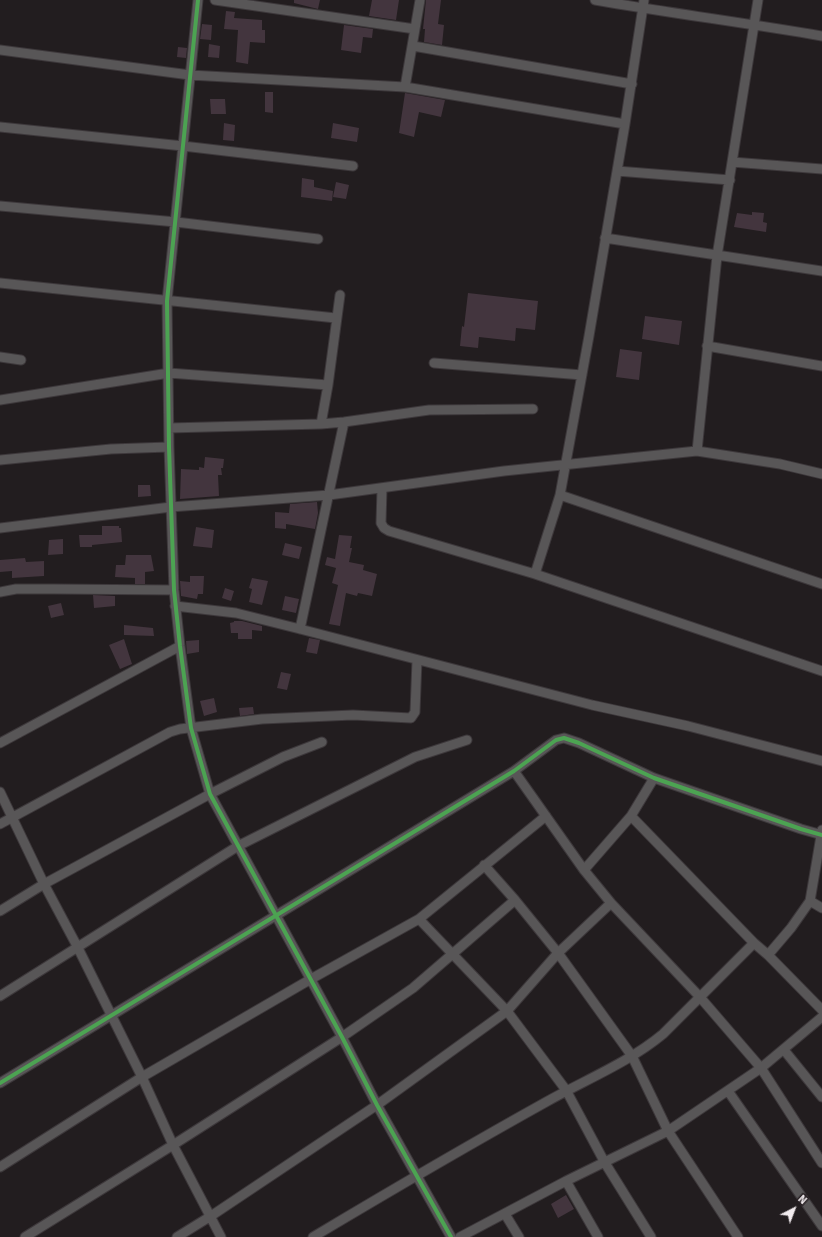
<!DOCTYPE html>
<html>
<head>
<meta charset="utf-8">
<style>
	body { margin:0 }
	#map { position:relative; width:822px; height:1237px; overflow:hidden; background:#221d1f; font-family:Signika,sans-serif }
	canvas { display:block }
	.north { position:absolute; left:774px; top:1189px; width:40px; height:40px; -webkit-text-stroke:3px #231c1f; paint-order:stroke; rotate:42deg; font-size:11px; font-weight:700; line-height:16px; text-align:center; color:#f2ecef }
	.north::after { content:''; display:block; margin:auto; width:14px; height:18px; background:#f2ecef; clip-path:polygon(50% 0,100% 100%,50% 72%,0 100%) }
</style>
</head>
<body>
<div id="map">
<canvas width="822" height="1237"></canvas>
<div class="north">N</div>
</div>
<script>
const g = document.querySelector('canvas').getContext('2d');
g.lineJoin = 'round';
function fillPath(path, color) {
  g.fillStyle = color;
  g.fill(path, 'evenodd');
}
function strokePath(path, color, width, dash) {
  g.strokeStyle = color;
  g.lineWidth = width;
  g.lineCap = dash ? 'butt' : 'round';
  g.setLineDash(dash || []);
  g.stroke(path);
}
const building = new Path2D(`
	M294 0H320L318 9 294 3Z
	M372 0H399L396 20 369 16Z
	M426 0H441L438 24 444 25 442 45 424 42 425 29H423Z
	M226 11 235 12 234 18 262 20V30H265V43L250 42 248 64 236 62 238 30 224 29Z
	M202 24 212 25 211 40 200 39Z
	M344 25 373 29 372 38 363 37 361 53 341 50Z
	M209 44 220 46 219 58 208 57Z
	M178 47 187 48 186 58 177 57Z
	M265 92H273V113L265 112Z
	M405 93 445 100 441 117 419 112 414 137 399 133Z
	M210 99H225L226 114H211Z
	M224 123 235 125 234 141 223 140Z
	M333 123 359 128 357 142 331 138Z
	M302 178 314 180V187L333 191 332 201 301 197Z
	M336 182 349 185 346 199 333 197Z
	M752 212 764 213 763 222 767 223 766 232 734 227 737 213 752 215Z
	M468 293 538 301 535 330 516 328 515 341 479 337 478 348 460 346 462 326 464 327Z
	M645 316 682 321 679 345 642 339Z
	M620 349 642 352 639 380 616 377Z
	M205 457 224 459 223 468H221L222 475H218L219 496 180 499 181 469 199 470V467L204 468Z
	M138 485H150L151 496 138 497Z
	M317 502 318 513 315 529 286 524V529L275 528V512L289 513 290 504Z
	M102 526H119V528H121L122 542 92 545V547H80L79 535H102Z
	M196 527 214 530 212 548 193 546Z
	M339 535 352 536 350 548H352L349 562 364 565 363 570 377 574 372 596 358 593 357 596 346 593 340 626 329 624 338 585 332 583 336 568 325 565 327 557 335 559Z
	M63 539V554L48 555 49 540Z
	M285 543 302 547 299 559 282 555Z
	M126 555H151L154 571 145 572V584H135V578L115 577 116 565H125Z
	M25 558 26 562 44 561V576L12 578V571L0 572V560Z
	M190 576H204L203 594H198L197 599 181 596 180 581 190 582Z
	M252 578 268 581 262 605 249 602 252 589 249 588Z
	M225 588 234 591 231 601 222 598Z
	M93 595 115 596V606L94 608Z
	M285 596 299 599 296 613 282 610Z
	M61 603 64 615 51 618 48 606Z
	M234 621H242L262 626V631L252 630V639H238V633H231L230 623 234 622Z
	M124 625 153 628 154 636 124 635Z
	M309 638 320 640 317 654 306 652Z
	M124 639 132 664 120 669 109 645Z
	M199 640V652L187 654 186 641Z
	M281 672 291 674 287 690 277 688Z
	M214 698 217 712 204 716 200 701Z
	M253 707 254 714 240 716 239 708Z
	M566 1195 574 1209 558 1218 551 1204Z`);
const minor = new Path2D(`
	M198 0 167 301 169 447 174 590 180 646 191 728 210 794 342 1037 377 1105 451 1237
	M215 0 415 29
	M595 0C670 13 746 23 822 36
	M413 46 632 84
	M0 50 190 75 405 87 625 124
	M405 87 420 0
	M0 127 183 146 353 166
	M732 162 822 169
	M617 171 730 180
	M0 206 176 222 318 239
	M605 238 822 271
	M0 283 336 318
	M707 346 822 366
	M0 357 21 360
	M434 363 582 375
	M0 400 169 373 328 385
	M321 424 328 385 340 295
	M169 428 321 424 344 422 429 410 533 409
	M697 451 717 256 758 0
	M0 460 111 449 169 447
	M382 488 381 523 384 528 389 531 535 574 822 671
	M560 495 822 584
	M0 528 171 507 329 495 504 471 697 451 780 464 822 474
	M535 574 560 495 589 336 625 124 644 0
	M0 592 16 589H54L174 590
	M175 606 236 613 300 629 592 705 688 726 822 761
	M300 629 344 422
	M0 743 180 646
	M514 771 584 870 611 903 699 996 761 1068 822 1163
	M654 778 631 816 754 943 768 955 822 1010
	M0 792 44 884 77 946 142 1077 173 1145 221 1237
	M0 824 170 732 180 729 262 719 353 715 411 718 415 712 417 660
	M484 865 515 900 558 953 632 1056 668 1131 738 1237
	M584 870 631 816
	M810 901 822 908
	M0 911 44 884 210 794 283 757 322 742
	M419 919 507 1011 566 1090 605 1163 651 1237
	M768 955 791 928 810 901 822 830
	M0 996 238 846 415 757 467 740
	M784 1050 822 1097
	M0 1083 514 771 556 740 564 738 579 743 654 778 801 829 822 835
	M728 1091 822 1226
	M0 1167 142 1077 311 979 419 919 546 816
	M566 1181 598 1237
	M505 1214 519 1237
	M25 1237 173 1145 342 1037 413 988 515 900
	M177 1237 211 1216 377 1105 507 1011 558 953 611 903
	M313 1237C390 1191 467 1146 546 1102 585 1080 628 1063 663 1034L754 943
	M460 1237 566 1181 668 1131 761 1068 822 1017`);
const cycleway = new Path2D(`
	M198 0 167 301 169 447 174 590 180 646 191 728 210 794 342 1037 377 1105 451 1237
	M0 1083 514 771 556 740 564 738 579 743 654 778 801 829 822 835`);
fillPath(building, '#43353e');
strokePath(minor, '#3d383b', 11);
strokePath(minor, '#585657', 9);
strokePath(cycleway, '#4ca352', 4);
</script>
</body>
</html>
